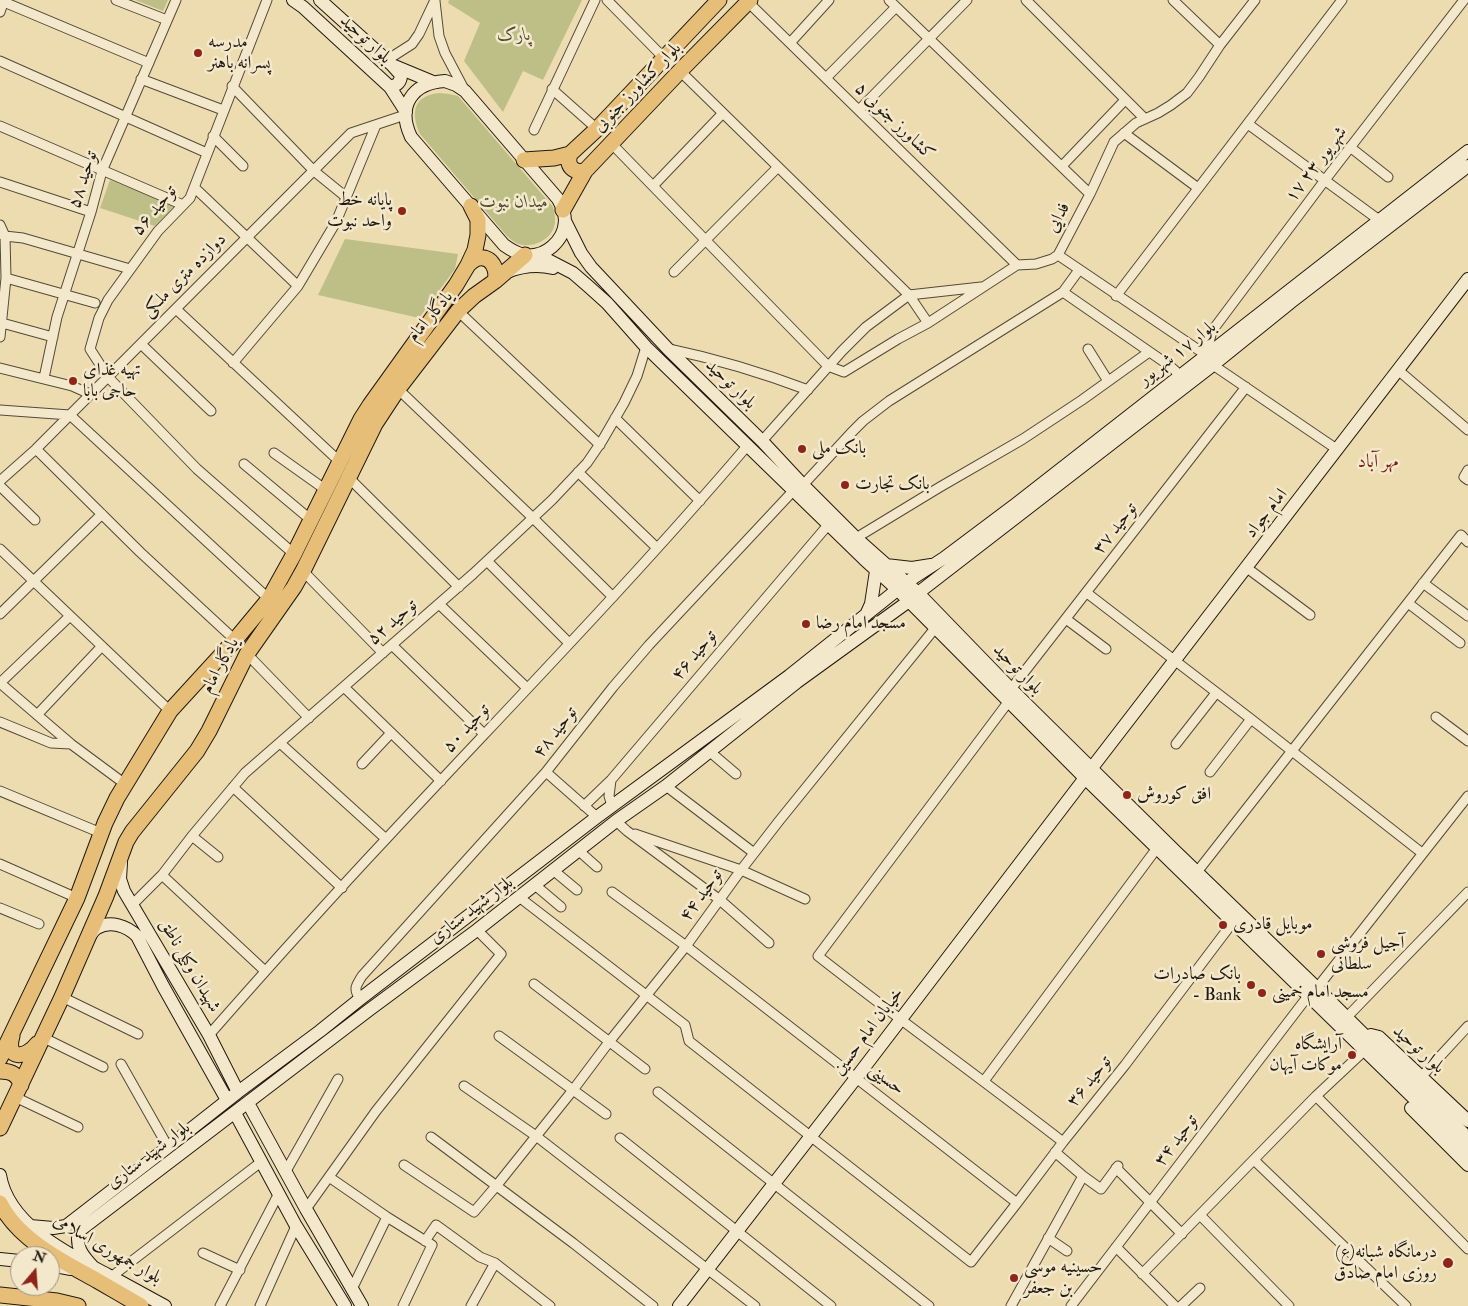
<!DOCTYPE html>
<html>
<head>
<meta charset="utf-8">
<style>
	body { margin:0 }
	#map { position:relative; width:1468px; height:1306px; overflow:hidden; background:#ecdcb0; font-family:"IM FELL Double Pica",serif }
	canvas { display:block }
	.north { position:absolute; left:10px; top:1246px; width:50px; height:50px; box-sizing:border-box; background:#f3e8cc; border:1px solid #9f9580; border-radius:50%; rotate:18deg; font-size:14px; font-weight:700; line-height:20px; text-align:center; color:#21190f }
	.north::after { content:''; display:block; margin:auto; width:18px; height:22px; background:#8f2418; clip-path:polygon(50% 0,100% 100%,50% 72%,0 100%) }
</style>
</head>
<body>
<div id="map">
<canvas width="1468" height="1306"></canvas>
<div class="north">N</div>
</div>
<script>
const g = document.querySelector('canvas').getContext('2d');
g.lineJoin = 'round';
function fillPath(path, color) {
  g.fillStyle = color;
  g.fill(path, 'evenodd');
}
function strokePath(path, color, width, dash) {
  g.strokeStyle = color;
  g.lineWidth = width;
  g.lineCap = dash ? 'butt' : 'round';
  g.setLineDash(dash || []);
  g.stroke(path);
}
function drawText(font, color, halo, rows, align = 'center') {
  g.font = font + ' "IM FELL Double Pica",Amiri,serif';
  g.lineWidth = 5;
  g.setLineDash([]);
  g.textBaseline = 'middle';
  g.strokeStyle = halo;
  g.fillStyle = color;
  for (const [text, x, y, turn = 0] of rows) {
    g.save();
    g.translate(x, y);
    g.rotate((+turn || 0) * Math.PI / 180);
    g.textAlign = isNaN(turn) ? turn : align;
    if (halo) g.strokeText(text, 0, 0);
    g.fillText(text, 0, 0);
    g.restore();
  }
}
const green = new Path2D(`
	M135 0H168L163 11Z
	M449 0H582L543 80 523 71 503 112 464 61 480 23 448 3Z
	M440 93 449 94 458 96 553 207C554 211 555 215 555 219 556 236 538 247 523 245 516 244 511 240 506 235L420 134C410 112 414 95 440 93Z
	M110 180 175 205 155 226 100 208Z
	M345 239 458 254 455 269 419 318 318 295Z`);
const street = new Path2D(`
	M116 0 167 20
	M267 0 190 198 158 231 108 300 99 318 90 349 108 377 197 469 294 554
	M607 0 664 58
	M889 0 1090 194
	M1026 0 1145 119
	M1173 0 1220 45
	M435 1 439 36 445 53 464 89
	M4 2 149 63
	M748 2 1017 265
	M0 12 4 0
	M790 43 829 0
	M387 60 412 44 419 34 435 0
	M0 61 207 153
	M680 71 909 295 928 323
	M826 78 896 7
	M141 79 223 110
	M232 86 314 171 346 197
	M552 89 597 129
	M859 110 967 0
	M1248 124 1379 220
	M0 126 183 205
	M534 130 595 0
	M1124 133 1198 188
	M213 136 243 166
	M611 143 828 366 844 372 898 339 928 323 1017 265 1036 264 1052 259 1058 255 1090 194 1114 142 1136 123 1158 113 1171 105 1187 93 1199 77 1220 45 1255 0
	M1350 147 1388 177
	M1062 166 1125 100
	M0 182 91 212
	M653 186 723 113
	M195 188 298 286
	M0 225 5 236 6 278 0 337
	M0 234 5 236 23 238 130 269
	M1058 255 1206 355 1212 331 1325 180 1464 0
	M674 272 778 167
	M6 278 95 303
	M1063 292 1170 366 1180 375
	M1116 296 1342 0
	M176 309 340 462
	M458 311 600 445
	M2 323 53 337
	M141 344 211 411
	M669 349C717 359 763 373 808 390
	M1088 349 1108 381
	M233 363 298 286 336 222 376 125
	M1213 365 1338 450
	M0 368 72 386 90 394
	M1398 370 1468 430
	M44 378 57 317 91 212 102 171 176 0
	M398 389 533 518 613 597
	M0 410 70 415 269 599
	M615 418 700 501
	M762 441 842 351 866 327 909 295 981 287
	M36 449 140 552 235 640
	M274 453 326 490
	M244 464 311 520
	M1468 470 1464 477 1468 480
	M578 472 657 548
	M349 478 459 587
	M0 481 36 449 351 133 405 115
	M803 485 851 433 863 421 889 401 1063 292 1079 270
	M0 486 35 520
	M856 538 940 487 1023 439 1082 400 1149 352
	M0 549 170 711
	M487 561 569 643
	M1247 568 1310 615
	M303 571 383 653
	M1423 583 1468 616
	M1087 593 1251 719 1422 853
	M1408 603 1460 643
	M439 604 527 688
	M0 614 102 514
	M1066 619 1106 649
	M392 645 484 734
	M247 654 309 718
	M0 683 71 744 125 784
	M0 683 70 616
	M344 687 441 781
	M1011 689 1246 387
	M1009 701 818 956C898 1019 982 1079 1063 1142
	M37 715 102 646
	M1436 717 1468 741
	M0 722 51 743 71 744
	M280 743 386 839
	M1176 744 1216 693
	M709 751 736 774
	M362 764 391 733
	M546 772 597 817
	M1210 772 1251 719
	M611 780 609 796 612 806
	M666 786 754 853
	M233 787 342 888
	M0 791 101 833
	M584 806 611 780 828 525
	M616 821 627 831 720 900 769 943
	M635 834 741 870 805 899
	M192 836 218 857
	M579 851 597 867
	M0 864 77 898
	M553 870 577 890
	M1197 872 1461 535 1468 542
	M162 875 265 971
	M535 885 561 907
	M612 892 686 946 1017 1203
	M519 897 685 1025 689 1041 971 1262 1017 1203 1063 1142 1125 1065 1233 922
	M132 905 162 875 192 836 245 773 473 574 552 500 587 463 602 441 624 403 637 376 646 347
	M0 908 39 924
	M534 984 645 1069
	M1317 988 1468 796
	M62 997 138 1034
	M360 999C353 988 356 986 362 976L546 772 613 687 649 645 794 490
	M1347 1017 1468 892
	M209 1035C267 969 326 903 387 838 508 708 632 581 748 445
	M499 1036 606 1114
	M42 1037 103 1067
	M121 1064 168 1147
	M1422 1076 1468 1026
	M984 1081 1157 848
	M464 1086 536 1136 755 1306
	M658 1092 929 1306
	M1316 1096 1468 1249
	M15 1097 78 1127
	M431 1137 573 1243 653 1306
	M620 1138 831 1306
	M1055 1152 1083 1176 1101 1189 1118 1166
	M1254 1160 1406 1306
	M404 1165 474 1212 497 1185 573 1090 609 1042 686 946 741 870 779 821 936 627
	M1116 1168 1182 1234
	M286 1171 338 1079
	M329 1177 387 1217 432 1245 403 1306
	M306 1209 376 1111 501 954 477 930
	M1200 1215 1289 1306
	M1048 1238 1067 1251
	M425 1241 436 1225 480 1257 495 1263 550 1306
	M1116 1247 1175 1306
	M203 1253 240 1270
	M1142 1274 1316 1096 1364 1051
	M111 1277 261 1162
	M352 1289 387 1217
	M220 1306 278 1195
	M260 1306 296 1226
	M471 1306 495 1263
	M1011 1306 1083 1176
	M1071 1306 1308 996
	M1181 1306 1200 1288`);
const secondary = new Path2D(`
	M293 0 303 7 390 87 406 112
	M320 0 392 65 433 82
	M445 81 456 85 465 91 558 199C562 206 565 213 565 221 564 241 545 258 525 255 517 254 511 250 504 245L411 137C397 107 411 83 445 81Z
	M390 87C397 86 401 82 401 75L392 65
	M565 221 581 253 591 267 668 349 762 441 803 485 856 538 918 593 1011 689 1175 851 1317 988 1468 1138
	M534 255 548 260 573 273 588 286 607 303 646 347 864 559 898 590 1085 778 1468 1151
	M507 272C522 266 536 264 553 268
	M886 565 912 568 931 565
	M866 615 871 604 876 571
	M1091 769 1468 279
	M121 863 120 879 124 891 209 1035 238 1092
	M89 937C91 934 94 930 97 928 110 920 127 926 137 936L163 986 227 1100
	M1371 1035 1379 1037 1468 1121
	M248 1103 306 1209 362 1306
	M1411 1108 1468 1165
	M235 1113 296 1226 345 1306
	M0 1175C8 1225 68 1254 108 1275 127 1285 146 1296 165 1306
	M30 1226 53 1228 66 1226 168 1147 238 1092 320 1031 360 999 597 817 789 676 907 582 944 558 1016 504 1468 151
	M0 1259 20 1261
	M50 1265 71 1269
	M94 1268C83 1256 75 1248 79 1231L369 1010 477 930 616 821 666 786 797 682 909 601 918 593 1213 365 1291 302 1468 166
	M679 1306 856 1078 1085 778`);
const primary = new Path2D(`
	M570 154C566 166 573 173 585 171
	M524 160 554 158 570 154 597 129 719 0
	M563 210 585 171 680 71 750 0
	M468 265C471 262 474 259 479 258 492 256 498 270 495 281
	M12 1036C5 1060 26 1059 37 1044
	M0 1058 77 898 105 823 117 798 170 711 235 640 269 599 294 554 361 419 370 405 436 313 456 285 468 265 475 250 478 235V220L471 206
	M0 1071C11 1071 18 1074 21 1085
	M0 1128 62 997 106 896 126 842 132 832 197 751 209 731 247 654 294 587 303 571 375 424 398 389 458 311 474 296 495 281 525 255
	M0 1203C18 1240 64 1262 98 1281 112 1289 127 1298 141 1306
	M0 1295 57 1301 78 1306`);
const markers = [
	[198,53,5,"#8f2418"],
	[402,211,5,"#8f2418"],
	[73,381,5,"#8f2418"],
	[802,449,5,"#8f2418"],
	[845,485,5,"#8f2418"],
	[806,624,5,"#8f2418"],
	[1127,795,5,"#8f2418"],
	[1223,925,5,"#8f2418"],
	[1321,954,5,"#8f2418"],
	[1251,985,5,"#8f2418"],
	[1262,993,5,"#8f2418"],
	[1352,1055,5,"#8f2418"],
	[1448,1263,6,"#8f2418"],
	[1014,1278,5,"#8f2418"]
];
const parkNames = [
	["پارک",514,36],
	["میدان نبوت",514,203]
];
const streetNames = [
	["بلوار توحید",365,40,43],
	["بلوار کشاورز جنوبی",638,88,-46],
	["کشاورز جنوبی ۵",894,122,44],
	["۱۷ شهریور ۲۳",1317,165,-53],
	["توحید ۵۸",84,180,-72],
	["توحید ۵۶",155,211,-50],
	["فدایی",1059,218,-62],
	["دوازده متری ملکی",185,276,-45],
	["یادگار امام",431,317,-50],
	["بلوار ۱۷ شهریور",1178,354,-38],
	["بلوار توحید",730,385,44],
	["امام جواد",1267,514,-52],
	["توحید ۳۷",1116,529,-52],
	["توحید ۵۲",393,623,-41],
	["توحید ۴۶",695,656,-50],
	["یادگار امام",221,666,-62],
	["بلوار توحید",1017,670,46],
	["توحید ۵۰",467,729,-47],
	["توحید ۴۸",556,733,-52],
	["توحید ۴۴",702,896,-54],
	["بلوار شهید ستاری",472,911,-37],
	["شهیدان وکیلی ناطق",189,966,60],
	["خیابان امام حسین",869,1032,-53],
	["بلوار توحید",1418,1050,42],
	["حسینی",886,1080,38],
	["توحید ۳۶",1090,1082,-51],
	["توحید ۳۴",1177,1141,-53],
	["بلوار شهید ستاری",149,1156,-37],
	["بلوار جمهوری اسلامی",107,1250,30]
];
const poiNames = [
	["مدرسه",208,43],
	["پسرانه باهنر",208,64],
	["پایانه خط",392,201,"right"],
	["واحد نبوت",392,222,"right"],
	["تهیه غذای",83,371],
	["حاجی بابا",83,392],
	["بانک ملی",812,449],
	["بانک تجارت",855,485],
	["مسجد امام رضا",816,624],
	["افق کوروش",1137,795],
	["موبایل قادری",1233,925],
	["آجیل فروشی",1331,944],
	["سلطانی",1331,965],
	["بانک صادرات",1241,975,"right"],
	["- Bank",1241,996,"right"],
	["مسجد امام خمینی",1272,993],
	["آرایشگاه",1342,1045,"right"],
	["موکات آیهان",1342,1066,"right"],
	["(ع)درمانگاه شبانه",1437,1253,"right"],
	["روزی امام صادق",1437,1274,"right"],
	["حسینیه موسی",1024,1268],
	["بن جعفر",1024,1289]
];
const neighbourhoodNames = [
	["مهر آباد",1378,463]
];
fillPath(green, '#bebf87');
strokePath(street, '#544a37', 11);
strokePath(secondary, '#21190f', 14);
strokePath(primary, '#21190f', 17);
strokePath(street, '#f3e8cc', 9);
strokePath(secondary, '#f3e8cc', 12);
strokePath(primary, '#e6be78', 15);
for (const [x, y, r, color] of markers) {
  const dot = new Path2D();
  dot.arc(x, y, r, 0, 2 * Math.PI);
  g.fillStyle = color;
  g.fill(dot);
  strokePath(dot, '#f3e8cc', 2);
}
drawText('italic 18px', '#504b33', '#f3e8cc', parkNames);
drawText('18px', '#21190f', '#f3e8cc', streetNames);
drawText('18px', '#21190f', '#f3e8cc', poiNames, 'left');
drawText('19px', '#7a1f14', '#f3e8cc', neighbourhoodNames);
</script>
</body>
</html>
